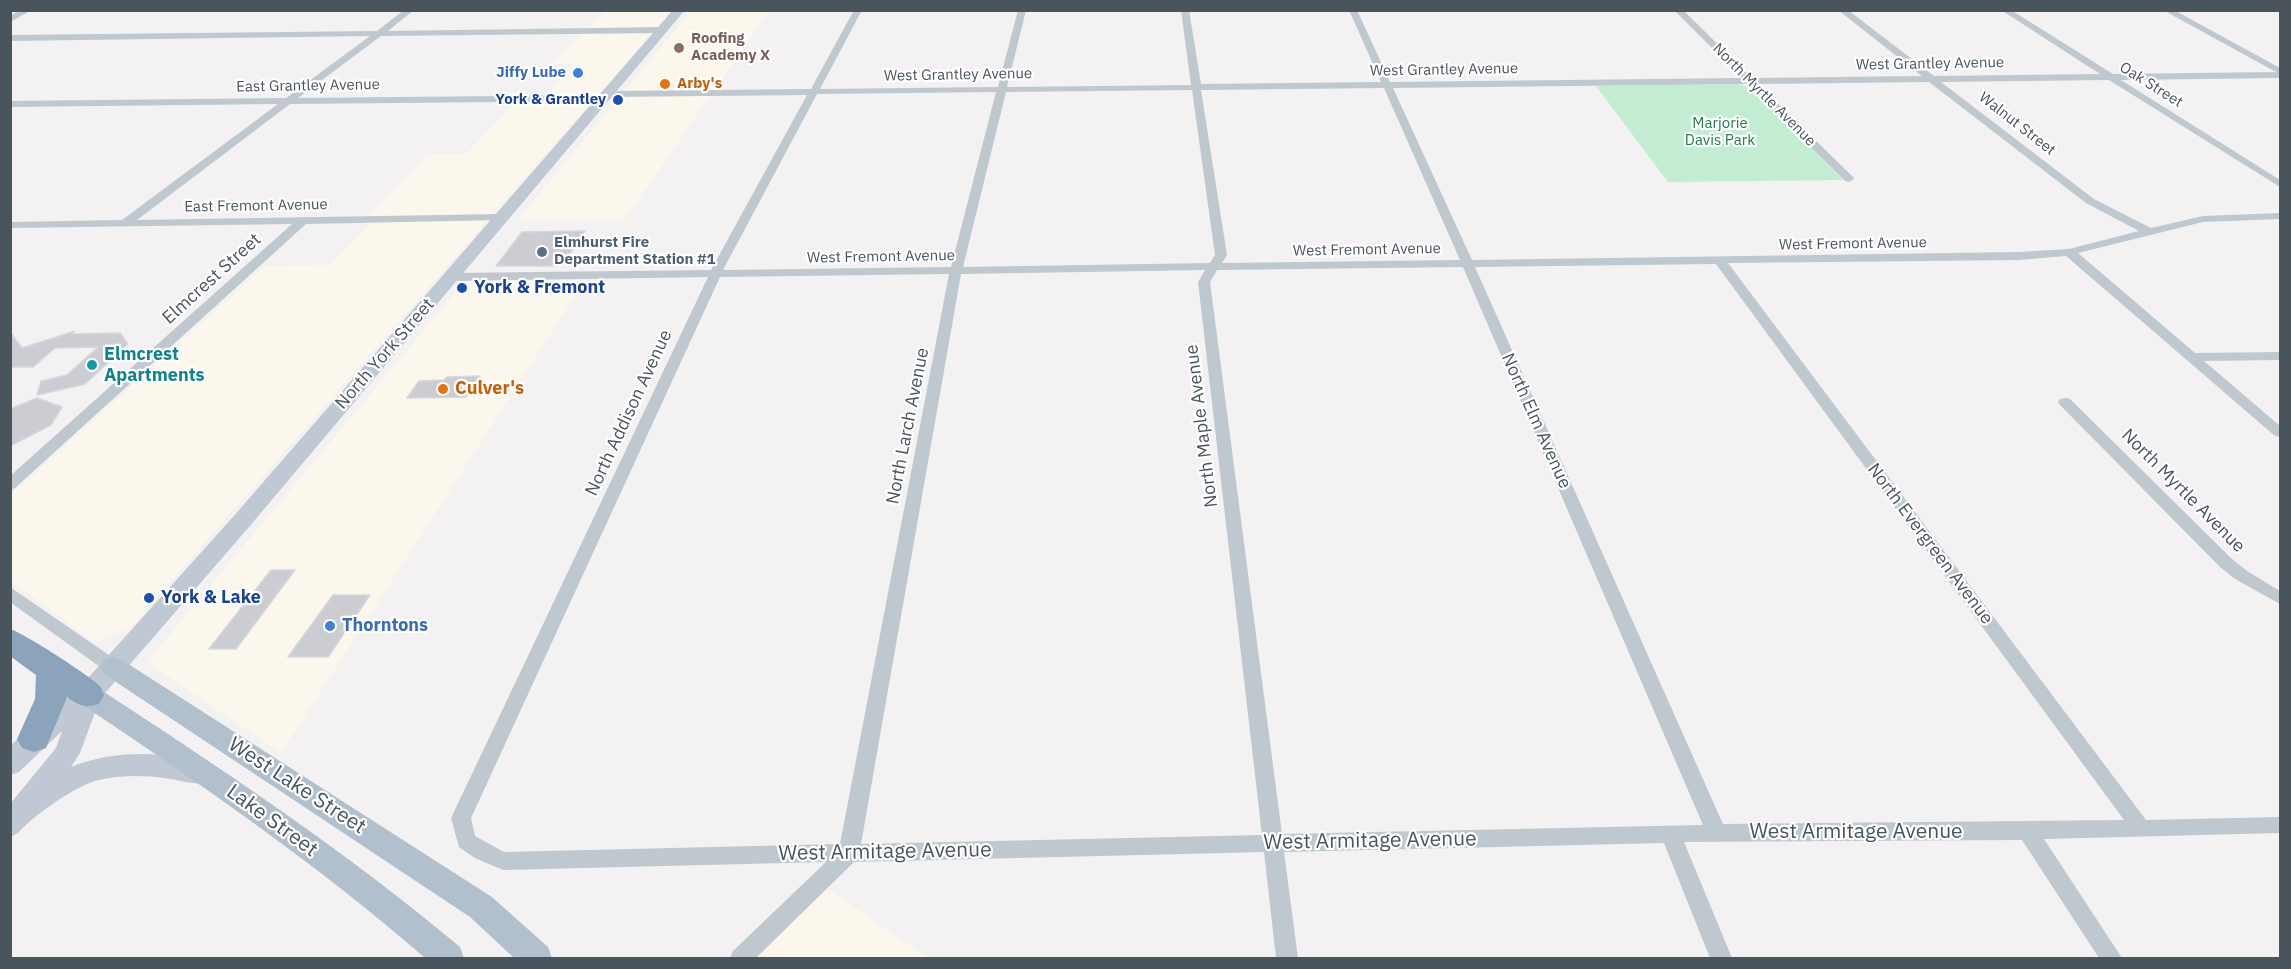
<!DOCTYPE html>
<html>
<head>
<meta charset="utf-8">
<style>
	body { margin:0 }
	#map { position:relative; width:2291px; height:969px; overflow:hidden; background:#f3f1f1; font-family:"IBM Plex Sans",sans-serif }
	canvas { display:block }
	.frame { position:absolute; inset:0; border:12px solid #49545d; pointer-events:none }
</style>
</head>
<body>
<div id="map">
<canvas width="2291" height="969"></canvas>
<div class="frame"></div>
</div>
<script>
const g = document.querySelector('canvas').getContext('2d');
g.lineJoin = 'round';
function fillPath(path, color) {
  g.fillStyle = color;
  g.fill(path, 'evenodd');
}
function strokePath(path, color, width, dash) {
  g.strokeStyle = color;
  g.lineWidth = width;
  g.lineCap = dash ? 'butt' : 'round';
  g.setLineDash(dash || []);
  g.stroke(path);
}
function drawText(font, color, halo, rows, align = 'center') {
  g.font = font + ' "IBM Plex Sans",sans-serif';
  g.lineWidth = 4.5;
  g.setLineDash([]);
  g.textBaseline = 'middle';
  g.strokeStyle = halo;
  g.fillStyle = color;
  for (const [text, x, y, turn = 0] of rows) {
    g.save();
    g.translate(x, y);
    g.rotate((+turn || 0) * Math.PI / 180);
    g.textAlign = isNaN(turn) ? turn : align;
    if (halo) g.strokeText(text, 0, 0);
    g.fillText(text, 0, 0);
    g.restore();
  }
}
const commercial = new Path2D(`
	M606 11H671L129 629 94 642 11 581V495L265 266 329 265 371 224 360 223 428 154H466L521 97 546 96 574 64H550Z
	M691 11H769L625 219 517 221Z
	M585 280 281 753 147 662 465 281Z
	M825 887 928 958H757Z`);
const green = new Path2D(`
	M1738 84 1751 88 1843 180 1668 182 1596 86Z`);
const building = new Path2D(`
	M585 231 565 261H561L558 266H496L522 232Z
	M75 331 71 334 120 333 128 344 85 384 37 395 41 381 67 375 98 347 55 348 33 367H10V332L22 348Z
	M480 376 466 397 407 398 419 381 444 380 447 377Z
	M37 398 62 407 51 425 10 446V409Z
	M271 570H295L236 649H209Z
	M333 595H370L328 657H288Z`);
const minor = new Path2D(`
	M21 10H32L10 22V16Z
	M404 10H414L388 31 663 27 667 30 663 33 381 36 298 98 604 95 605 92 608 91 811 89 854 10H862L820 89 998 87 1018 10H1026L1007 87 1191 85 1181 10H1189L1201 84 1381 82 1349 10H1357L1390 82 1742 78 1674 10H1683L1752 78 1922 76 1838 10H1848L1934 76 2100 74 2001 10H2011L2113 74 2276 72 2163 10H2174L2280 68V78L2121 80 2280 180V187L2109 80 1941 82 2094 199 2151 228 2203 216 2280 213V219L2203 222 2078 253 2195 353 2280 352V360L2204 361 2280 426V437L2275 436 2066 256 2019 260 1728 263 2146 820 2280 817V833L2044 839 2122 958H2099L2022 840 1684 842 1732 958H1710L1664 843 1284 852 1298 958H1276L1264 852 854 862 756 958H730L733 951 826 862 503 870 475 858 459 847 451 818 708 277 450 281 444 277 450 273 711 270 807 95 609 97 608 100 605 101 290 104 137 220 502 214 508 217 502 220 306 224 15 488 10 490V476L292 224 10 228V222L122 220 278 104 10 107V101L286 98 370 36 10 41V35L377 31ZM1929 82 2086 203 2139 231 2069 249 2019 252 1472 260 1393 88 1747 84 1845 181 1849 182 1854 179 1853 177 1758 84ZM1384 88 1460 260 1222 263 1227 255 1201 90ZM1192 90 1215 255 1210 263 963 267 1006 92ZM996 92 951 267 723 270 817 94ZM1716 264 2124 820 1723 824 1475 267ZM1463 267 1703 825 1282 834 1210 282 1217 270ZM1205 270 1198 282 1262 835 861 844 961 274ZM949 274 840 844 504 852 475 836 471 818 720 277Z
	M2065 398 2070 399 2232 559 2247 571 2280 591V604L2235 579 2220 567 2060 405 2058 402 2060 399Z
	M10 587 119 662 122 667 119 672 113 674 107 672 10 602Z`);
const secondary = new Path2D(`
	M673 10H685L249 527 100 699 80 753 71 767C116 749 169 751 214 766L218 774 214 782C199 787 181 780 164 778 143 775 121 775 99 780 79 784 44 809 28 823 21 829 20 833 10 837V804L56 748 62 731 19 772 10 775V746L25 732 79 688 233 517Z`);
const primary = new Path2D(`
	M113 657 122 660 492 897 548 947 552 958H514L470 917 104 674 100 667 104 660Z
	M88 685 98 688C222 769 346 851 460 947L464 958H425C317 864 198 782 78 702L74 695 78 688Z`);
const motorway = new Path2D(`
	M10 629C24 633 90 676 100 686 102 689 103 692 104 695L99 704C86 708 79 706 67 697L46 748 34 752 22 748 17 739 35 699 36 675 10 656Z`);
const markers = [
	[679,48,6,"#8d6e63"],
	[578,73,6,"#3f7fe0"],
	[665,84,6,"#e8710a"],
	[618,100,6,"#1a4fb4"],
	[542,252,6,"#5c6f8a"],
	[462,288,6,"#1a4fb4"],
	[92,365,6,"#0f9aa8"],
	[443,389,6,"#e8710a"],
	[149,598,6,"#1a4fb4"],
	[330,626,6,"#3f7fe0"]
];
const farEducationnames = [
	["Roofing",691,39],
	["Academy X",691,56]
];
const farStreetnames = [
	["West Grantley Avenue",1930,64,-1],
	["West Grantley Avenue",1444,70,-1],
	["West Grantley Avenue",958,75,-1],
	["Oak Street",2151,85,32],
	["East Grantley Avenue",308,86,-1],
	["North Myrtle Avenue",1764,95,45],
	["Walnut Street",2017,124,38],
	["East Fremont Avenue",256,206,-1],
	["West Fremont Avenue",1853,244,-1],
	["West Fremont Avenue",1367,250,-1],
	["West Fremont Avenue",881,257,-1]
];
const farShopnames = [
	["Jiffy Lube",566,73]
];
const farFoodnames = [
	["Arby's",677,84]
];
const farTransitnames = [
	["York & Grantley",606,100]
];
const farParknames = [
	["Marjorie",1720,124],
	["Davis Park",1720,141]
];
const farServicenames = [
	["Elmhurst Fire",554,243],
	["Department Station #1",554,260]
];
const streetNames = [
	["Elmcrest Street",212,279,-42],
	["North York Street",385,354,-49],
	["North Addison Avenue",629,413,-65],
	["North Elm Avenue",1536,421,66],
	["North Larch Avenue",908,426,-79],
	["North Maple Avenue",1202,426,-97],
	["North Myrtle Avenue",2183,491,45],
	["North Evergreen Avenue",1930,544,53]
];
const transitNames = [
	["York & Fremont",474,288],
	["York & Lake",161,598]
];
const cultureNames = [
	["Elmcrest",104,355],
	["Apartments",104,376]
];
const foodNames = [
	["Culver's",455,389]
];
const shopNames = [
	["Thorntons",342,626]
];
const nearStreetnames = [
	["West Lake Street",297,786,33],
	["Lake Street",272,821,36],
	["West Armitage Avenue",1856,832],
	["West Armitage Avenue",1370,841,-1],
	["West Armitage Avenue",885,852,-1]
];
fillPath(commercial, '#fcf7ec');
fillPath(green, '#c2edd2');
fillPath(building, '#cbcdd3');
strokePath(building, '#d5d7dc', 1.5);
fillPath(minor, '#bfc8cf');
fillPath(secondary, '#c0c9d3');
fillPath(primary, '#b2c0ce');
fillPath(motorway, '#8ba4bc');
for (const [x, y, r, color] of markers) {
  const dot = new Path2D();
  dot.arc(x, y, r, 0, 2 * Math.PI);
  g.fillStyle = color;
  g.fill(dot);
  strokePath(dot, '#fff', 2);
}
drawText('bold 15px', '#785e54', '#fff', farEducationnames, 'left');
drawText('15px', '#49545d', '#fff', farStreetnames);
drawText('bold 15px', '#366cbe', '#fff', farShopnames, 'right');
drawText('bold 15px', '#c56008', '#fff', farFoodnames, 'left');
drawText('bold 15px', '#164399', '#fff', farTransitnames, 'right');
drawText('15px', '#1c7c4b', '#fff', farParknames);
drawText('bold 15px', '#4e5e75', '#fff', farServicenames, 'left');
drawText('18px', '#49545d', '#fff', streetNames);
drawText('bold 18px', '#164399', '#fff', transitNames, 'left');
drawText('bold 18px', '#0d838f', '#fff', cultureNames, 'left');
drawText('bold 18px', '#c56008', '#fff', foodNames, 'left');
drawText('bold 18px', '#366cbe', '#fff', shopNames, 'left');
drawText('21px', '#49545d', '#fff', nearStreetnames);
</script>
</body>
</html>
